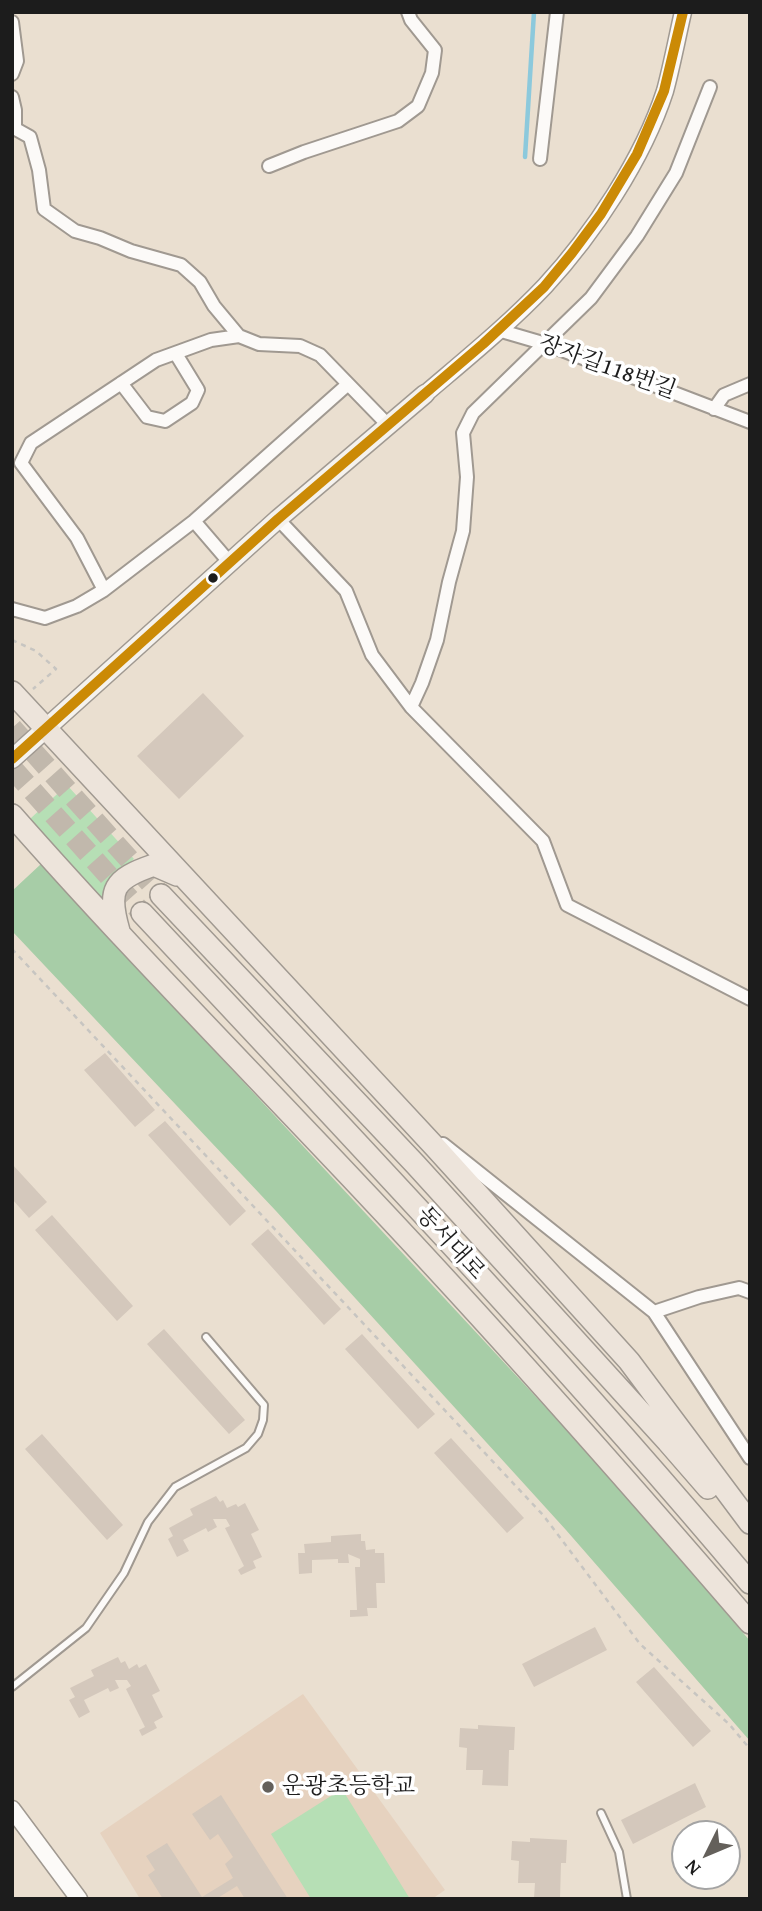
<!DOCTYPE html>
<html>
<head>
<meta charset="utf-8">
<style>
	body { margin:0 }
	#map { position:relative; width:762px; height:1911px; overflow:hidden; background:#eadfd0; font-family:"Gentium Book Plus",serif }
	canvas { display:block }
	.frame { position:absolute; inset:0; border:14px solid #1c1c1c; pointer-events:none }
	.north { position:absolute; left:671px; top:1820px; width:70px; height:70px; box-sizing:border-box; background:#fff; border:2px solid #a4a4a4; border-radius:50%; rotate:227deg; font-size:19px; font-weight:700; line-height:28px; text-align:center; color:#1c1c1c }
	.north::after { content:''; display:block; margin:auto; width:24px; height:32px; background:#64605b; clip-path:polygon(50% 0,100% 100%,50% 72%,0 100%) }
</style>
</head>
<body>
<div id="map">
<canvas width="762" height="1911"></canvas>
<div class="frame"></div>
<div class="north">N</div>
</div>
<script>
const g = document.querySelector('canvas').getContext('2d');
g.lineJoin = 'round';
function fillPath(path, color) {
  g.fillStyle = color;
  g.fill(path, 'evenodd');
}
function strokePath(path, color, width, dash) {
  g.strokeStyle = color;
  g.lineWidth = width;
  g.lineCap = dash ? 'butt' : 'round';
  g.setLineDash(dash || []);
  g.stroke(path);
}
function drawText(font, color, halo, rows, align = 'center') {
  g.font = font + ' "Gentium Book Plus","Noto Serif KR",serif';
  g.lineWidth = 7;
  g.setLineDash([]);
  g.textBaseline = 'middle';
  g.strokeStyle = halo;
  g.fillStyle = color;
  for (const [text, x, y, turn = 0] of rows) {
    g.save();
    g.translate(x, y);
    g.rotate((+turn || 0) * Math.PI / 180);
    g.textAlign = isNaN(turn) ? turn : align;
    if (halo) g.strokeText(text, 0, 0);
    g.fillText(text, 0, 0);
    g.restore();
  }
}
const built = new Path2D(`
	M303 1694 445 1890 432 1899H140L100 1833Z`);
const green = new Path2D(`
	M67 785 134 859 108 883 102 902 30 825 31 818Z
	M342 1789 410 1899H311L271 1834Z`);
const forest = new Path2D(`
	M41 864 616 1483 750 1641V1741L566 1530 276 1211 12 931V891Z`);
const stream = new Path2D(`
	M525 157 534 12`);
const building = new Path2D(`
	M203 693 244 736 179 799 137 756Z
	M105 1053 155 1110 135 1127 84 1070Z
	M165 1121 246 1211 230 1226 148 1135Z
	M12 1164 47 1202 29 1218 12 1199Z
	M52 1215 133 1306 117 1321 35 1230Z
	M268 1229 341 1309 324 1325 251 1244Z
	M164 1329 245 1420 229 1434 147 1344Z
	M362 1334 435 1414 418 1429 345 1349Z
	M42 1434 123 1525 107 1540 25 1449Z
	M451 1438 524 1518 507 1533 434 1453Z
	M216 1496 220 1502 223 1500 227 1508 236 1504 238 1507 245 1503 259 1530 251 1534 262 1557 253 1561 256 1568 241 1575 238 1570 244 1566 225 1528 230 1526 226 1519H213L217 1527 208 1532 206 1528 183 1540 189 1551 177 1557 168 1539 173 1536 169 1528 193 1515 190 1509Z
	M361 1534V1541H365L366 1550 375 1549V1553H384L385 1583H376L377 1608H367L368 1616 350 1617V1610H357L355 1567H360V1559L348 1554 349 1563H338V1559L312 1560V1573L299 1574 298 1553H305L304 1544 331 1542V1536Z
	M595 1627 607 1650 534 1687 522 1664Z
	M118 1657 121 1663 125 1661 129 1669 137 1664 139 1668 146 1664 160 1691 152 1695 163 1717 154 1722 157 1728 142 1736 139 1730 145 1727 126 1689 131 1686 127 1680H115L119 1688 110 1692 108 1688 84 1700 90 1712 79 1718 69 1700 75 1697 70 1688 94 1676 91 1670Z
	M654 1667 711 1731 693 1747 636 1682Z
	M478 1725 515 1727 514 1750H509L508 1786 482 1785 483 1770H466L467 1748 459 1747 460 1728 478 1729Z
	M695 1783 706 1807 633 1844 621 1820Z
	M221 1795 288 1899H245L237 1886 216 1899H163L148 1875 155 1870 146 1856 167 1843 202 1897 233 1878 225 1864 233 1857 218 1834 210 1840 192 1814Z
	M530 1838 567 1840 566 1863H561L560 1899 534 1898 535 1883H518L519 1861 511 1860 512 1841 530 1842Z`);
const trunkTunnel = new Path2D(`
	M12 728 161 895
	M12 768 142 913`);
const path = new Path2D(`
	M12 640 36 651 56 669 33 689
	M12 949 543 1515 640 1644 729 1724 750 1749`);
const service = new Path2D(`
	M12 1687 86 1628 124 1573 148 1522 175 1487 246 1448 258 1434 263 1420 264 1405 206 1337
	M601 1813 619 1852 627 1899`);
const minor = new Path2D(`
	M12 22 17 61 12 74
	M12 97 15 110V127
	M12 127 30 137 39 170 44 209 75 231 100 238 131 251 181 265 200 282 214 306 239 336 259 344 300 346 320 355 388 425
	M540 159 557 12
	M269 166 304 152 398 121 418 106 432 73 435 50 411 20 408 12
	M498 330 546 344 750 422
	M121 383 147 417 165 421 192 403 198 390 176 354
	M714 409 724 395 750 384
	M278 519 346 591 372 655 411 707 543 841 567 905 750 999
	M194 521 230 563
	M104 590 77 538 21 463 31 443 156 360 211 340 239 336
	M12 609 45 618 77 606 104 590 194 521 347 385
	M411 707 422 683 437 640 449 582 463 531 467 477 463 433 473 413 591 298 637 236 676 173 710 87
	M443 1144 654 1312 750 1458
	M654 1312 699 1297 739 1288 750 1292`);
const tertiary = new Path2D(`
	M425 394C466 359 508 325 545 286 593 234 643 159 665 91 672 65 677 38 683 12
	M12 1809 79 1899`);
const secondary = new Path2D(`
	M12 759 278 519 425 394`);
const trunk = new Path2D(`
	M12 692 435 1147 629 1361 750 1523
	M12 815C128 947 252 1072 372 1200 502 1338 627 1480 750 1623
	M161 895 416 1165 668 1442 708 1488
	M142 913C348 1133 556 1352 750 1583
	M119 931C107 889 113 879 154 865L177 875`);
const bus1 = new Path2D(`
	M12 759 278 519 483 344 544 287 572 253 601 214 637 154 664 91 683 12`);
const markers = [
	[213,578,6,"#1c1c1c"],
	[268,1787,7,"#64605b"]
];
const streetNames = [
	["장자길118번길",607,368,20],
	["동서대로",450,1244,48]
];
const poiNames = [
	["운광초등학교",282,1787]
];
fillPath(built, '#e6d2bf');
fillPath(green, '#b6dfb5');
fillPath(forest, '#a7cda7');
strokePath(stream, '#8cc9dc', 4.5);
fillPath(building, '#d4c8bc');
strokePath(trunkTunnel, '#c1b8ac', 21, [21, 10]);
strokePath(service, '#a09991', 10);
strokePath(minor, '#a09991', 16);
strokePath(tertiary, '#a09991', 19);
strokePath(secondary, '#a09991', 21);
strokePath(trunk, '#a09991', 24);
strokePath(path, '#c7c5c1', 2.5, [5, 5]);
strokePath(service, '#fcfaf8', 6);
strokePath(minor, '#fcfaf8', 12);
strokePath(tertiary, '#fcfaf8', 16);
strokePath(secondary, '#f5f2ed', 18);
strokePath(trunk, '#ede4db', 21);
strokePath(bus1, '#cb8a06', 10);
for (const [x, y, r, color] of markers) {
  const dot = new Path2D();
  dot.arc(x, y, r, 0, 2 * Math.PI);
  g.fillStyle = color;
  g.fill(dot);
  strokePath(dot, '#fff', 2.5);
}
drawText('23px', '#1c1c1c', '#fff', streetNames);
drawText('23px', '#1c1c1c', '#fff', poiNames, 'left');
</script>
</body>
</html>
